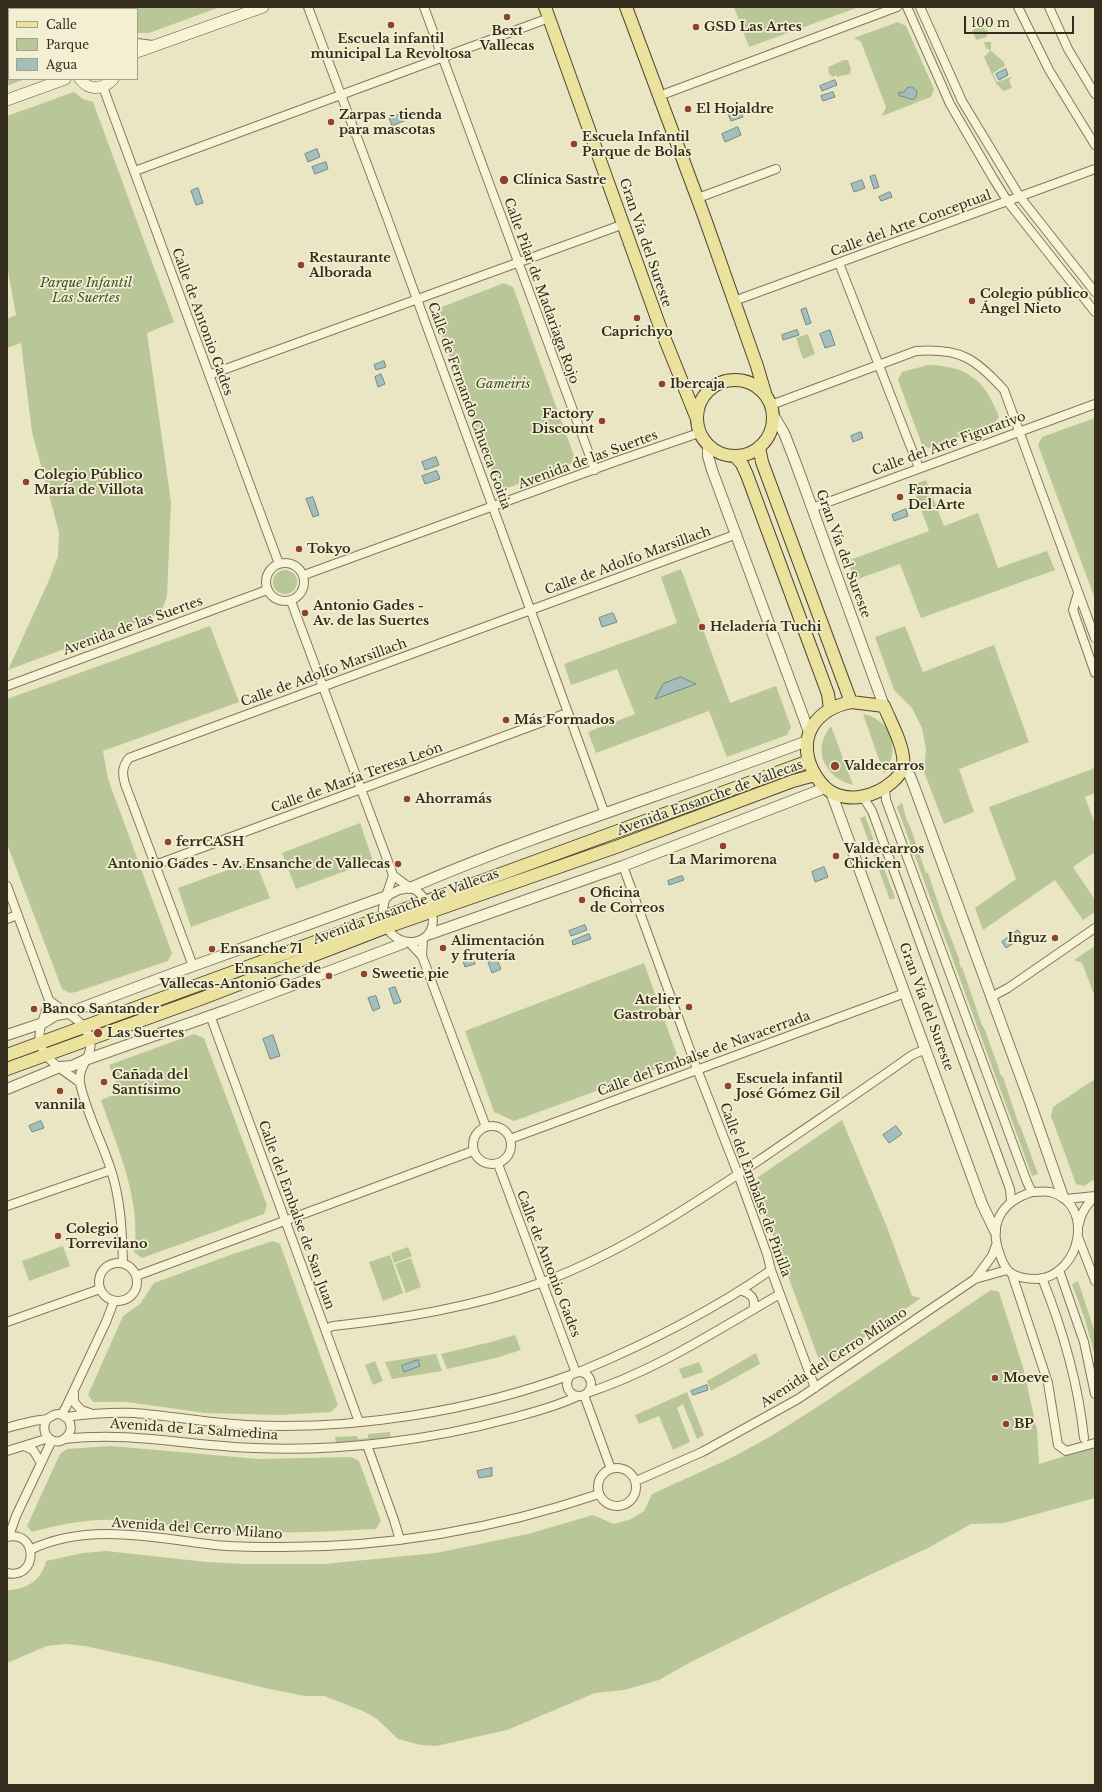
<!DOCTYPE html>
<html>
<head>
<meta charset="utf-8">
<style>
	body { margin:0 }
	#map { position:relative; width:1102px; height:1792px; overflow:hidden; background:#eae6c4; font-family:"Libre Baskerville",serif }
	canvas { display:block }
	.frame { position:absolute; inset:0; border:8px solid #342d1e; pointer-events:none }
	.legend { position:absolute; left:8px; top:8px; width:130px; height:72px; box-sizing:border-box; background:#f2efd2; border:1px solid #a6a18a; margin:0; padding:5px 7px; list-style:none; font-size:12px; color:#342d1e }
	.legend li { display:flex; align-items:center; gap:8px; height:20px }
	.legend b { width:20px; border:1px solid #a6a18a }
	.scale { position:absolute; left:964px; top:16px; width:110px; height:18px; box-sizing:border-box; border:2px solid #342d1e; border-top:0; padding-left:5px; font-size:12px; line-height:14px; white-space:nowrap; color:#342d1e; -webkit-text-stroke:3px #f2efd2; paint-order:stroke }
</style>
</head>
<body>
<div id="map">
<canvas width="1102" height="1792"></canvas>
<div class="frame"></div>
<ul class="legend">
<li><b style="height:5px;background:#ebe29e"></b>Calle</li>
<li><b style="height:11px;background:#b9c798"></b>Parque</li>
<li><b style="height:11px;background:#a5bebb"></b>Agua</li>
</ul>
<div class="scale">100 m</div>
</div>
<script>
const g = document.querySelector('canvas').getContext('2d');
g.lineJoin = 'round';
function fillPath(path, color) {
  g.fillStyle = color;
  g.fill(path, 'evenodd');
}
function strokePath(path, color, width, dash) {
  g.strokeStyle = color;
  g.lineWidth = width;
  g.lineCap = dash ? 'butt' : 'round';
  g.setLineDash(dash || []);
  g.stroke(path);
}
function drawText(font, color, halo, rows, align = 'center') {
  g.font = font + ' "Libre Baskerville",serif';
  g.lineWidth = 3.5;
  g.setLineDash([]);
  g.textBaseline = 'middle';
  g.strokeStyle = halo;
  g.fillStyle = color;
  for (const [text, x, y, turn = 0] of rows) {
    g.save();
    g.translate(x, y);
    g.rotate((+turn || 0) * Math.PI / 180);
    g.textAlign = isNaN(turn) ? turn : align;
    if (halo) g.strokeText(text, 0, 0);
    g.fillText(text, 0, 0);
    g.restore();
  }
}
const green = new Path2D(`
	M7 7H49L50 9H9V79H25L7 86Z
	M111 7H220L149 33H137V9H112Z
	M734 7H859L749 47Z
	M898 22 906 26 934 89 931 97 882 116 886 107 861 42 854 38Z
	M982 23 985 30H988L987 37 976 40 972 31Z
	M984 42H991V51L1004 62 1005 66 993 73 997 82 1011 77 1012 78 1009 80 1012 88 1003 91 996 83 984 57 990 51 989 49H986Z
	M844 60H848L851 69 850 74 837 77V75L832 77 829 73 828 67Z
	M74 92 83 99 93 102 174 322 147 333 171 502 167 596 161 613 8 670 49 580 58 556 59 532 32 432 21 343 7 348V319L16 315 7 266V116Z
	M504 283 513 287 574 456 571 464 505 489 497 485 435 317 439 308Z
	M808 334 815 354 803 359 796 338Z
	M928 365C969 366 985 381 999 417L994 424 932 447 928 448 922 445 898 380 902 372Z
	M1095 418V599L1038 445 1042 437Z
	M926 480 944 526 978 513 998 568 1047 551 1055 570 921 618 900 564 855 580 847 561 929 531 912 485Z
	M681 569 730 703 776 686 791 727 787 735 727 757 709 711 596 753 588 732 635 714 617 669 571 685 564 664 677 623 661 577Z
	M273 582a12 12 0 1 1 24 0a12 12 0 1 1-24 0Z
	M210 626 239 702 103 751 108 779 172 953 168 961 76 992 70 993 62 989 7 844V699Z
	M905 626 923 672 994 645 1029 742 959 769 974 812 944 824 924 772 926 749 922 728 912 708 894 690 875 637Z
	M863 714C892 719 901 751 884 774Z
	M831 726 853 785C825 778 811 750 831 726Z
	M1095 768V793L1085 797 1095 824V852L1073 867 1095 900V912L1083 920 1055 880 983 930 975 908 1016 879 989 807Z
	M902 803 907 821 910 826 926 873H928L942 915 960 961 959 962 961 968 962 967 982 1025 985 1030 1000 1072 999 1073 1003 1077 1019 1125H1020L1038 1174 1032 1176 897 807Z
	M865 816 895 898 890 900 860 818Z
	M360 823 373 861 296 889 282 853Z
	M255 860 270 898 191 927 178 888Z
	M1095 946V997L1082 963 1074 960Z
	M644 963 677 1055 673 1063 514 1121 494 1112 465 1031Z
	M194 1034 204 1038 267 1205 264 1214 142 1258 134 1252C142 1201 117 1147 101 1100L120 1092 109 1065Z
	M1095 1079V1179L1084 1186 1076 1184 1051 1116 1053 1107Z
	M842 1120 887 1227 912 1296 921 1298 827 1363 819 1360 755 1186 758 1177Z
	M273 1241 280 1244 338 1405 331 1412 280 1415 205 1413 127 1402H93L88 1395 123 1316 140 1304 154 1283 230 1255Z
	M63 1246 70 1266 29 1281 22 1261Z
	M408 1247 412 1256 394 1263 391 1253Z
	M390 1255 403 1293 383 1301 369 1262Z
	M411 1258 421 1287 406 1293 395 1264Z
	M1078 1281 1095 1332V1356L1085 1320 1072 1284Z
	M991 1290 999 1292 1023 1367 1037 1430 1039 1464 1095 1447V1498L1004 1523 971 1524 928 1548 833 1592 691 1662 659 1680 624 1690 595 1693 507 1730 436 1746 421 1745 398 1739 377 1719 363 1711 324 1696H305L265 1688 159 1662 85 1646 66 1644 47 1646 7 1663V1590C26 1590 42 1580 46 1561L83 1553 106 1551 207 1562 245 1564H324L436 1553 528 1534 593 1515 614 1524 631 1519 644 1511 652 1494 731 1458 773 1435 828 1400Z
	M515 1335 521 1350 496 1358 447 1369 441 1354 491 1342Z
	M756 1353 760 1364 711 1391 707 1381Z
	M436 1354 442 1371 392 1379 385 1362Z
	M375 1361 383 1381 373 1385 365 1365Z
	M699 1362 703 1372 683 1379 679 1369Z
	M687 1392 704 1435 697 1439 683 1404 677 1408 690 1442 673 1450 659 1416 639 1424 635 1415Z
	M390 1432 391 1439 336 1443 335 1437 357 1436 358 1439 368 1438V1434Z
	M111 1446 259 1459 351 1457 359 1461 381 1521 376 1529C325 1532 273 1534 222 1531 187 1529 153 1522 119 1520 89 1519 61 1524 32 1532L27 1526 60 1454 67 1449Z`);
const water = new Path2D(`
	M1006 69 1008 75 999 80 996 74Z
	M835 80 837 85 822 91 820 86Z
	M912 87 917 91C916 106 908 96 900 96L898 93 904 92 907 88Z
	M833 92 835 97 823 101 821 96Z
	M740 109 743 117 731 121 728 114Z
	M404 113 406 120 392 126 389 118Z
	M738 127 741 135 725 142 722 134Z
	M317 149 320 157 308 162 305 154Z
	M326 162 328 169 315 174 312 167Z
	M875 175 879 187 874 189 870 177Z
	M862 180 865 188 854 192 851 184Z
	M198 188 203 203 196 205 191 191Z
	M890 192 892 197 881 201 879 197Z
	M806 308 811 323 806 325 801 310Z
	M797 330 799 335 783 340 782 335Z
	M830 330 835 345 825 348 820 334Z
	M384 361 386 367 376 370 374 365Z
	M381 374 385 384 378 387 375 377Z
	M861 432 863 438 853 442 851 436Z
	M436 457 439 465 425 470 422 462Z
	M437 471 440 479 425 484 422 476Z
	M313 497 319 515 313 517 306 499Z
	M906 509 908 516 894 521 892 515Z
	M613 613 617 622 602 627 599 618Z
	M681 677 696 684 655 699 663 684Z
	M824 867 828 877 815 882 812 872Z
	M682 876 684 880 669 885 668 881Z
	M585 925 587 930 571 936 569 931Z
	M1018 930 1023 937 1006 948 1002 942Z
	M589 934 591 939 573 945 572 941Z
	M473 958 475 964 465 967 463 961Z
	M497 959 501 969 492 973 488 962Z
	M395 987 401 1002 394 1004 389 989Z
	M376 996 380 1008 373 1011 368 998Z
	M273 1035 280 1056 270 1059 263 1039Z
	M41 1121 44 1128 32 1132 29 1126Z
	M896 1126 902 1134 889 1143 883 1135Z
	M418 1360 420 1366 404 1372 402 1366Z
	M707 1385 708 1390 693 1395 691 1391Z
	M492 1468V1476L479 1478 477 1471Z`);
const minor = new Path2D(`
	M69 7 70 9
	M78 7 79 9
	M308 7 388 220 605 814
	M424 7 595 470
	M907 7 950 104 993 178 1008 202 1095 312
	M920 7 962 101 1020 197 1095 292
	M1018 7 1049 70 1095 145
	M1049 7 1068 49 1095 94
	M137 43 153 45
	M103 87 279 564
	M659 96 897 7
	M135 171 549 18
	M698 198 776 169
	M839 263 919 468
	M734 301 1095 169
	M209 375 624 224
	M771 405 916 351C960 348 975 358 1004 390L1095 638
	M812 508 1095 404
	M266 582a19 19 0 1 1 38 0a19 19 0 1 1-38 0Z
	M304 575 617 461 699 433
	M1078 593 1073 610 1095 673
	M291 601 393 875C390 887 381 905 383 916 391 958 448 945 429 906 426 901 423 896 418 892 416 890 413 889 410 887 404 884 398 879 393 875
	M7 686 267 590
	M885 788 886 800 1027 1182 1032 1192
	M863 797 872 811 1010 1189 1011 1201
	M155 865 567 713
	M623 866 697 1069 738 1174 767 1254 771 1270 815 1388
	M7 886 49 1000
	M387 896 399 890 410 888
	M7 919 17 915
	M410 943 422 956 423 939
	M422 956 486 1127
	M193 966 125 784C122 773 122 767 129 758L737 534
	M991 997 1008 988 1095 928
	M210 1015 359 1422
	M79 1082C63 1069 35 1057 40 1030 42 1020 47 1011 49 1000 64 1013 85 1019 90 1040 94 1055 77 1067 80 1083 86 1113 102 1141 111 1170 121 1201 122 1231 123 1263
	M473 1145a19 19 0 1 1 38 0a19 19 0 1 1-38 0Z
	M510 1139 905 993
	M498 1164 576 1373
	M1032 1192C1038 1192 1045 1191 1050 1192 1096 1203 1081 1276 1037 1279 1028 1279 1018 1278 1011 1273 1005 1269 1002 1261 1000 1255 988 1224 1001 1202 1032 1192Z
	M1066 1199 1095 1196
	M7 1206 111 1170
	M1079 1224C1081 1212 1087 1205 1095 1196
	M1078 1237 1095 1281
	M99 1282a19 19 0 1 1 38 0a19 19 0 1 1-38 0Z
	M1059 1270 1084 1342 1095 1394
	M1012 1274 1048 1383 1058 1445 1066 1451 1095 1443
	M136 1276 473 1151
	M1042 1278C1063 1330 1078 1382 1084 1438
	M975 1279 992 1256 996 1245
	M742 1291C752 1294 756 1299 753 1310
	M7 1322 100 1289
	M325 1329 333 1326C406 1318 474 1307 543 1282 623 1252 694 1204 764 1157 813 1123 863 1090 912 1055L926 1049
	M579 1372C646 1344 711 1312 771 1270
	M567 1384a12 12 0 1 1 24 0a12 12 0 1 1-24 0Z
	M587 1393C657 1370 717 1330 780 1294
	M74 1394V1402L81 1410 90 1413
	M584 1395 611 1469
	M61 1415 66 1407 106 1322 114 1301
	M65 1417C88 1414 112 1412 135 1413 172 1416 209 1423 246 1425 351 1431 474 1411 573 1374
	M7 1428C16 1425 25 1423 34 1421 38 1420 43 1420 47 1419 51 1417 53 1414 58 1414 63 1414 68 1418 70 1423 71 1427 71 1432 68 1435 58 1450 37 1436 47 1419
	M65 1439C129 1431 191 1446 255 1448 339 1452 431 1440 512 1418 534 1412 558 1406 578 1396
	M367 1445 394 1520 400 1540
	M24 1446 33 1450 41 1463
	M7 1451 49 1438
	M598 1487a19 19 0 1 1 38 0a19 19 0 1 1-38 0Z
	M636 1481 702 1452 798 1399 975 1279 1007 1270
	M9 1536 16 1516 52 1440
	M7 1537C39 1530 38 1580 7 1573
	M30 1550C87 1522 155 1538 215 1545 235 1547 255 1547 275 1547 385 1548 495 1529 599 1494`);
const tertiary = new Path2D(`
	M772 413 784 433 795 461 884 706
	M708 445V456L712 470 809 732
	M903 766 910 776 914 786 1031 1105 1063 1197
	M831 792 982 1204 995 1231
	M410 888C540 832 676 791 807 741
	M430 934 623 866 825 788
	M7 1035 43 1023 56 1015 68 1013 193 966 387 896
	M7 1089 60 1067 72 1066 85 1060 227 1010 404 943`);
const secondary = new Path2D(`
	M137 52 263 7
	M80 79C89 91 103 90 113 79
	M7 100 65 79`);
const primary = new Path2D(`
	M545 7 660 327 697 419
	M626 7 704 216 757 366 765 393
	M697 418a38 38 0 1 1 76 0a38 38 0 1 1-76 0Z
	M759 447 762 462 851 702
	M735 456 742 464 747 475 828 694 830 709
	M851 702 884 706C890 721 906 749 903 766 902 773 896 779 891 783 875 796 851 803 831 792 823 787 816 777 812 769 797 735 817 709 851 702Z
	M7 1055 809 761
	M7 1069 203 998 387 927 616 847 793 781 815 775`);
const markers = [
	[507,17,4,"#8e4230"],
	[391,25,4,"#8e4230"],
	[696,27,4,"#8e4230"],
	[688,109,4,"#8e4230"],
	[331,122,4,"#8e4230"],
	[574,144,4,"#8e4230"],
	[504,180,5,"#8e4230"],
	[301,265,4,"#8e4230"],
	[972,301,4,"#8e4230"],
	[637,318,4,"#8e4230"],
	[662,384,4,"#8e4230"],
	[602,421,4,"#8e4230"],
	[26,482,4,"#8e4230"],
	[900,497,4,"#8e4230"],
	[299,549,4,"#8e4230"],
	[305,613,4,"#8e4230"],
	[702,627,4,"#8e4230"],
	[506,720,4,"#8e4230"],
	[835,766,5,"#8e4230"],
	[407,799,4,"#8e4230"],
	[168,842,4,"#8e4230"],
	[723,846,4,"#8e4230"],
	[836,856,4,"#8e4230"],
	[398,864,4,"#8e4230"],
	[582,900,4,"#8e4230"],
	[1055,938,4,"#8e4230"],
	[443,948,4,"#8e4230"],
	[212,949,4,"#8e4230"],
	[364,974,4,"#8e4230"],
	[329,976,4,"#8e4230"],
	[689,1007,4,"#8e4230"],
	[34,1009,4,"#8e4230"],
	[98,1033,5,"#8e4230"],
	[104,1082,4,"#8e4230"],
	[728,1086,4,"#8e4230"],
	[60,1091,4,"#8e4230"],
	[58,1236,4,"#8e4230"],
	[995,1378,4,"#8e4230"],
	[1006,1424,4,"#8e4230"]
];
const poiNames = [
	["GSD Las Artes",704,27],
	["Bext",507,31,"center"],
	["Vallecas",507,46,"center"],
	["Escuela infantil",391,39,"center"],
	["municipal La Revoltosa",391,54,"center"],
	["El Hojaldre",696,109],
	["Zarpas - tienda",339,115],
	["para mascotas",339,130],
	["Escuela Infantil",582,137],
	["Parque de Bolas",582,152],
	["Clínica Sastre",513,180],
	["Restaurante",309,258],
	["Alborada",309,273],
	["Colegio público",980,294],
	["Ángel Nieto",980,309],
	["Caprichyo",637,332,"center"],
	["Ibercaja",670,384],
	["Factory",594,414,"right"],
	["Discount",594,429,"right"],
	["Colegio Público",34,475],
	["María de Villota",34,490],
	["Farmacia",908,490],
	["Del Arte",908,505],
	["Tokyo",307,549],
	["Antonio Gades -",313,606],
	["Av. de las Suertes",313,621],
	["Heladería Tuchi",710,627],
	["Más Formados",514,720],
	["Valdecarros",844,766],
	["Ahorramás",415,799],
	["ferrCASH",176,842],
	["Valdecarros",844,849],
	["Chicken",844,864],
	["La Marimorena",723,860,"center"],
	["Antonio Gades - Av. Ensanche de Vallecas",390,864,"right"],
	["Oficina",590,893],
	["de Correos",590,908],
	["Inguz",1047,938,"right"],
	["Alimentación",451,941],
	["y frutería",451,956],
	["Ensanche 71",220,949],
	["Ensanche de",321,969,"right"],
	["Vallecas-Antonio Gades",321,984,"right"],
	["Sweetie pie",372,974],
	["Atelier",681,1000,"right"],
	["Gastrobar",681,1015,"right"],
	["Banco Santander",42,1009],
	["Las Suertes",107,1033],
	["Cañada del",112,1075],
	["Santísimo",112,1090],
	["Escuela infantil",736,1079],
	["José Gómez Gil",736,1094],
	["vannila",60,1105,"center"],
	["Colegio",66,1229],
	["Torrevilano",66,1244],
	["Moeve",1003,1378],
	["BP",1014,1424]
];
const streetNames = [
	["Calle del Arte Conceptual",911,224,-20],
	["Gran Vía del Sureste",645,243,71],
	["Calle Pilar de Madariaga Rojo",541,291,70],
	["Calle de Antonio Gades",202,322,70],
	["Calle de Fernando Chueca Goitia",469,406,70],
	["Calle del Arte Figurativo",949,444,-20],
	["Avenida de las Suertes",588,460,-20],
	["Gran Vía del Sureste",843,554,70],
	["Calle de Adolfo Marsillach",628,561,-20],
	["Avenida de las Suertes",133,626,-20],
	["Calle de Adolfo Marsillach",324,673,-20],
	["Calle de María Teresa León",357,778,-20],
	["Avenida Ensanche de Vallecas",710,798,-20],
	["Avenida Ensanche de Vallecas",406,907,-20],
	["Gran Vía del Sureste",926,1007,70],
	["Calle del Embalse de Navacerrada",704,1054,-20],
	["Calle del Embalse de Pinilla",755,1190,70],
	["Calle del Embalse de San Juan",296,1215,70],
	["Calle de Antonio Gades",548,1264,69],
	["Avenida del Cerro Milano",834,1358,-33],
	["Avenida de La Salmedina",194,1430,4],
	["Avenida del Cerro Milano",197,1529,4]
];
const parkNames = [
	["Parque Infantil",86,283],
	["Las Suertes",86,298],
	["Gameiris",503,384]
];
fillPath(green, '#b9c798');
fillPath(water, '#a5bebb');
strokePath(water, '#6d8b89', 1);
strokePath(minor, '#83785c', 10);
strokePath(tertiary, '#83785c', 12);
strokePath(secondary, '#65593f', 12);
strokePath(primary, '#514630', 14);
strokePath(minor, '#f6f3d6', 8);
strokePath(tertiary, '#f6f3d6', 10);
strokePath(secondary, '#f6f3d6', 11);
strokePath(primary, '#ebe29e', 12);
for (const [x, y, r, color] of markers) {
  const dot = new Path2D();
  dot.arc(x, y, r, 0, 2 * Math.PI);
  g.fillStyle = color;
  g.fill(dot);
  strokePath(dot, '#f2efd2', 1.5);
}
drawText('bold 13px', '#342d1e', '#f2efd2', poiNames, 'left');
drawText('13px', '#342d1e', '#f2efd2', streetNames);
drawText('italic 13px', '#3d4f27', '#f2efd2', parkNames);
</script>
</body>
</html>
